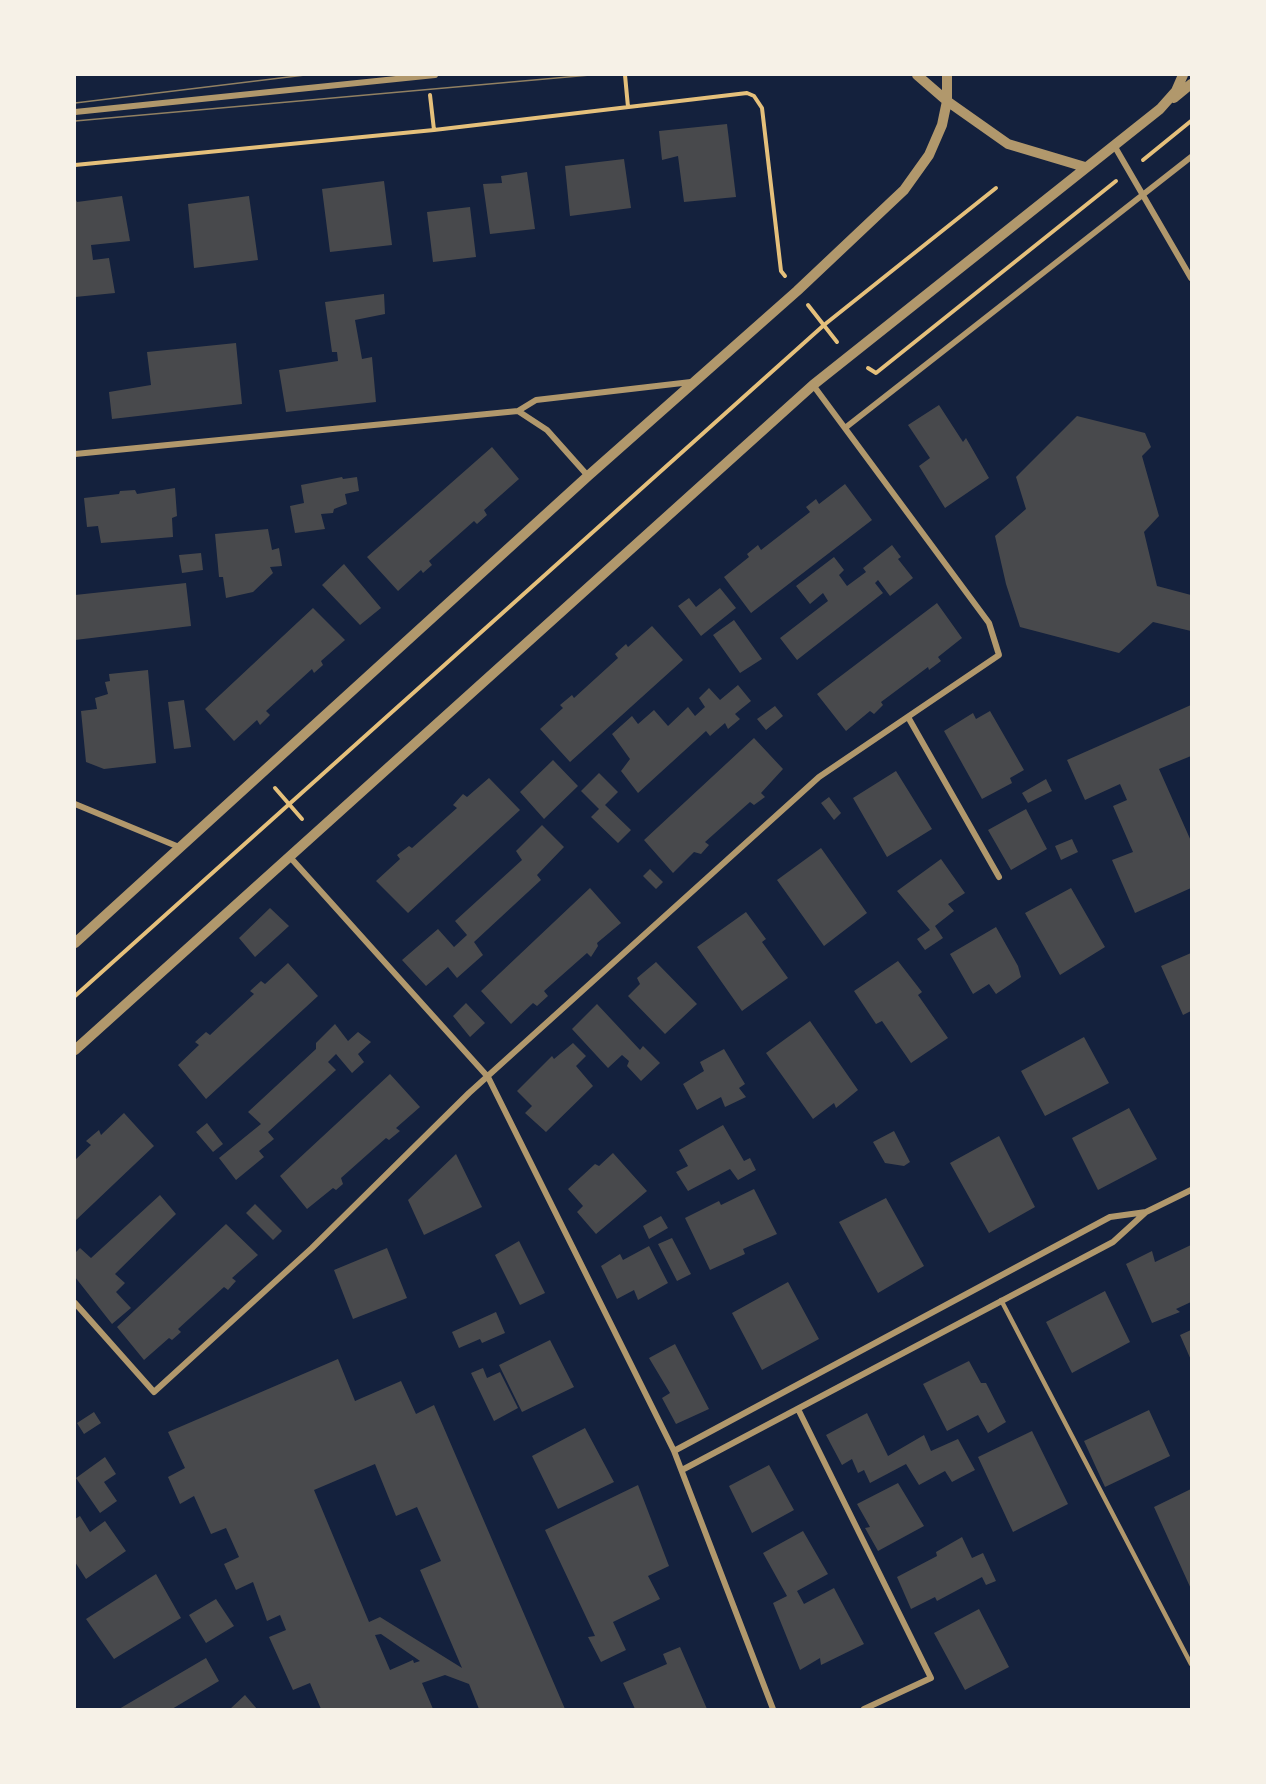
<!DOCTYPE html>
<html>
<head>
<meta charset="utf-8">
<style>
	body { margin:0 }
	#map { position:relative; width:1266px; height:1784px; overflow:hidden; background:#14213d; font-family:Literata,serif }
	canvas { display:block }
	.frame { position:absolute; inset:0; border:76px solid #f6f1e7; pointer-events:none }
</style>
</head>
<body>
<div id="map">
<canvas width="1266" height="1784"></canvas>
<div class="frame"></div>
</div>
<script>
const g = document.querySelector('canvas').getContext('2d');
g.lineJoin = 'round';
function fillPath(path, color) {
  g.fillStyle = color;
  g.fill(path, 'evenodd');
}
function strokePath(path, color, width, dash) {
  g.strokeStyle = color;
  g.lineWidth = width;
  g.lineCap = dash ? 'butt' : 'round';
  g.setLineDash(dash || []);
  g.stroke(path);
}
const building = new Path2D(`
	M727 124 736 197 684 202 678 156 662 160 659 131Z
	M624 159 631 208 570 216 565 166Z
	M527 172 535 229 490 234 483 184 502 183 501 176Z
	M384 181 392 245 330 252 322 189Z
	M122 196 130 241 91 245 93 260 109 258 115 293 75 297V198L77 202Z
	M249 196 258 260 194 268 188 204Z
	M470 207 476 257 433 262 427 212Z
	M384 294 385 314 355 320 362 359 372 357 376 402 286 412 279 370 338 361 337 352H332L325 302Z
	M236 343 242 404 112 419 109 392 151 385 147 352Z
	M939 405 963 442 966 438 989 478 945 508 919 466 930 458 908 425Z
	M1077 416 1145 433 1151 447 1142 456 1159 516 1144 532 1157 586 1191 595V631L1153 622 1119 653 1020 627 1006 584 995 536 1026 509 1016 477Z
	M492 447 519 479 484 510 487 515 477 524 474 521 429 561 432 565 423 573 421 570 398 591 367 557Z
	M342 477 343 479 357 477 359 491 345 494 347 504 334 509 333 513 321 514 325 529 295 533 290 506 304 503 301 485Z
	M845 484 872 520 751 613 724 577 749 557 747 554 758 545 761 550 810 512 806 507 816 499 819 504Z
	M175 488 177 516 172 518 173 537 101 543 98 526 87 527 84 498 119 494 120 491 135 490 137 494Z
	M268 529 272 550 279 548 282 566 270 567 273 573 253 592 226 598 223 577H219L215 534Z
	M892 545 901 557 898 559 913 578 890 596 878 580 875 583 883 593 797 660 780 638 828 601 823 593 810 604 796 586 834 557 844 570 839 575 847 586 866 572 863 568Z
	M201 553 203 570 182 573 179 555Z
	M344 564 381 608 360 625 322 585Z
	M186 583 191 626 75 640V595Z
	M720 588 736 608 701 636 678 606 689 598 696 607Z
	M937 603 962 638 938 657 941 661 929 670 928 667 881 702 883 705 874 714 870 711 846 731 817 694Z
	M313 608 345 640 321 661 323 665 314 673 312 669 266 711 270 715 260 725 257 720 234 741 205 709Z
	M734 620 762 659 740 673 713 635Z
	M652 626 683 660 570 762 540 729 563 708 560 705 572 695 574 698 618 658 615 654 626 644 628 647Z
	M148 670 156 763 104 769 86 762 81 711 97 709 95 698 108 694 105 682 110 681 109 674Z
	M738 685 751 701 735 714 740 719 728 729 725 723 710 736 706 731 638 793 621 771 630 759 612 734 632 716 638 724 654 710 668 726 688 707 695 716 705 707 699 698 709 688 720 700Z
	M184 700 191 747 174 749 168 702Z
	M1191 705V756L1159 769 1191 841V888L1135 913 1112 860 1133 852 1113 806 1127 800 1120 784 1085 800 1067 760Z
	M775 706 783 716 766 730 757 719Z
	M990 711 1024 770 1010 778 1012 783 982 799 944 731 973 713 976 719Z
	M754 738 783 769 761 793 765 797 754 805 750 802 705 842 709 845 701 854 694 852 673 873 644 840Z
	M553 760 578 786 544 819 520 792Z
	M896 771 932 829 887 857 853 798Z
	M599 773 618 792 605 805 631 830 618 843 591 817 599 809 581 791Z
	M489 778 520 810 408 913 376 881 400 859 397 855 409 846 412 848 457 808 453 805 463 794 467 797Z
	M1046 779 1052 791 1028 803 1022 793Z
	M829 797 841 813 834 820 821 803Z
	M1026 809 1047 849 1011 870 988 830Z
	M542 825 564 847 537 875 541 880 474 942 483 955 457 978 448 967 426 986 402 960 438 929 454 947 467 935 455 921 522 860 516 851Z
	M1072 839 1078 852 1061 860 1055 846Z
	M821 848 867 913 824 946 777 880Z
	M941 859 965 893 948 904 954 911 935 926 943 938 925 950 917 939 930 930 897 891Z
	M650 869 663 882 656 889 643 876Z
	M590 888 621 923 597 943 598 946 591 957 587 953 544 991 548 996 537 1006 533 1003 511 1024 481 991Z
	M1071 888 1105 947 1060 975 1025 913Z
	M270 908 289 926 255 957 239 938Z
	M746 912 766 939 762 942 788 978 742 1011 697 947Z
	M996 927 1018 966 1021 977 996 994 989 984 973 994 950 954Z
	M1191 953V1011L1183 1015 1161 966Z
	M898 961 922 992 918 995 948 1038 911 1063 882 1021 876 1024 854 991Z
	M656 962 697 1004 665 1034 628 996 640 984 637 978Z
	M288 963 318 996 206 1099 178 1065 199 1045 195 1042 206 1032 210 1035 254 994 250 991 261 981 265 984Z
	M466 1003 485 1023 470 1037 453 1016Z
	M597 1004 640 1050 643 1046 660 1063 641 1081 627 1066 629 1061 622 1055 608 1068 572 1029Z
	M810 1021 858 1090 836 1108 834 1103 813 1119 766 1053Z
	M335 1024 348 1041 358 1032 371 1042 358 1054 364 1062 352 1073 336 1054 328 1062 336 1070 268 1132 274 1139 259 1151 264 1157 236 1180 219 1158 261 1124 248 1112 316 1049V1043Z
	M1084 1037 1109 1083 1045 1116 1021 1071Z
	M573 1043 586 1056 576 1066 593 1086 546 1132 525 1113 532 1106 517 1091 552 1056 554 1059Z
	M724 1049 745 1084 739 1088 746 1097 725 1107 721 1097 697 1110 683 1084 704 1071 700 1062Z
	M390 1074 420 1107 396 1128 400 1131 389 1140 386 1138 341 1178 343 1184 336 1190 333 1188 307 1209 280 1176Z
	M1129 1108 1157 1159 1098 1190 1072 1138Z
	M124 1113 154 1146 75 1221V1160L91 1145 86 1141 99 1130 101 1135Z
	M207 1123 223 1144 213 1152 196 1132Z
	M723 1125 744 1161 750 1158 756 1170 738 1180 730 1169 688 1191 676 1172 688 1166 679 1150Z
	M894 1131 910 1162 904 1166 885 1163 873 1142Z
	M999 1136 1035 1207 989 1233 950 1163Z
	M613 1153 647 1191 596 1234 577 1212 583 1206 568 1189 595 1164 599 1166Z
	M456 1154 482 1207 424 1235 408 1200Z
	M754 1189 777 1234 743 1249 745 1254 710 1270 685 1218 719 1201 721 1205Z
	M160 1195 176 1214 115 1274 125 1283 116 1292 131 1308 112 1324 75 1277V1253L80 1248 91 1258Z
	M886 1198 924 1266 878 1293 839 1222Z
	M255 1204 282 1231 273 1240 246 1213Z
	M661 1216 668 1228 649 1239 643 1226Z
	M226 1224 258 1255 232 1278 236 1281 228 1290 224 1287 178 1329 181 1332 172 1340 169 1338 144 1360 117 1327Z
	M672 1238 691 1274 677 1281 658 1244Z
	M519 1241 545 1293 520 1305 495 1255Z
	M1191 1245V1302L1176 1309 1180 1312 1152 1323 1126 1264 1152 1251 1155 1262Z
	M649 1246 668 1283 638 1300 634 1290 617 1299 601 1266 620 1254 623 1260Z
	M387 1248 407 1298 353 1319 334 1270Z
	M788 1282 819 1339 762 1370 732 1313Z
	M1105 1291 1130 1342 1072 1373 1046 1322Z
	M496 1312 505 1333 482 1343 480 1339 459 1348 452 1332Z
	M1191 1330V1360L1180 1335Z
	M550 1340 574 1387 522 1412 499 1365Z
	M675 1344 709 1409 676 1424 662 1398 670 1393 649 1358Z
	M338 1359 355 1401 401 1381 416 1414 434 1405 565 1709H479L469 1684 445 1675 422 1683 433 1709H321L310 1683 293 1690 269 1637 286 1630 280 1615 267 1621 253 1582 236 1590 224 1564 239 1557 226 1528 211 1534 194 1496 180 1504 168 1477 185 1468 168 1432ZM375 1464 396 1516 417 1507 441 1561 420 1570 462 1668 380 1617 369 1622 314 1490ZM381 1634 420 1661 414 1663 413 1660 390 1670 375 1635Z
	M969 1361 981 1383H986L1006 1422 988 1433 978 1415 947 1431 923 1384Z
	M483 1368 487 1378 500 1372 518 1408 494 1421 471 1373Z
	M1149 1410 1170 1456 1105 1487 1084 1441Z
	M94 1412 101 1423 84 1434 77 1423Z
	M867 1413 888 1456 924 1435 931 1451 958 1439 975 1470 952 1482 945 1471 919 1485 906 1464 870 1483 864 1470 858 1473 852 1459 842 1465 826 1435Z
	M585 1428 614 1482 558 1509 532 1456Z
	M1032 1431 1068 1504 1013 1532 978 1457Z
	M105 1457 116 1474 104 1482 117 1501 100 1513 76 1478Z
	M769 1465 794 1510 752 1533 729 1486Z
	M898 1483 924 1526 878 1551 865 1528 870 1527 857 1504Z
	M638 1485 669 1566 648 1576 660 1599 613 1622 626 1650 601 1662 588 1637 595 1636 545 1530Z
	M1191 1489V1589L1154 1507Z
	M80 1516 90 1532 105 1521 126 1551 86 1579 75 1562V1519Z
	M803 1531 828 1574 797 1591 804 1604 834 1588 864 1644 821 1665 820 1658 800 1670 773 1603 787 1596 763 1553Z
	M962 1537 972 1558 983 1553 996 1581 986 1585 982 1577 937 1601 935 1597 911 1609 897 1577 937 1556 936 1552Z
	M156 1574 181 1618 114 1659 86 1619Z
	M216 1599 234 1626 206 1643 189 1615Z
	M979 1609 1009 1667 965 1690 934 1633Z
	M680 1647 707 1709H635L623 1683 667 1664 663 1654Z
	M206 1658 219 1681 172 1709H119Z
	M245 1695 257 1709H230Z`);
const path = new Path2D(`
	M625 75 628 107
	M430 95 434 130
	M1143 160 1191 121
	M75 165 434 130 747 93 754 96 762 108 781 271 785 276
	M808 305 837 342
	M868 368 876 373 1116 181
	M275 788 302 819
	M75 996 824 325 996 188`);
const service = new Path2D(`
	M1001 1300 1191 1664`);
const minor = new Path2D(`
	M75 112 435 75
	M1115 147 1191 278
	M845 428 1191 157
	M75 454 518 411
	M588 476 547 430 518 411 536 400 691 382
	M908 717 999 877
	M75 804 179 847
	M289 856 488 1077 674 1451 773 1709
	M75 1303 154 1392 312 1248 469 1093 819 777 999 655 989 623 813 385
	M798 1409 931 1678 864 1709
	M674 1451 1110 1217 1146 1212
	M682 1470 1113 1242 1146 1212 1191 1190`);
const tertiary = new Path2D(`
	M917 75 947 101 1008 144 1085 167
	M1174 98 1191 84
	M75 943 588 476 797 291 904 190 929 155 942 125 947 101V75
	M75 1050 813 385 1160 109 1176 91 1183 75`);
const tram = new Path2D(`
	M75 103 305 75
	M75 121 590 75`);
fillPath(building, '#48494c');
strokePath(path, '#e5c07b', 4);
strokePath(service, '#b1986c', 4.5);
strokePath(minor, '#b1986c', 6);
strokePath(tertiary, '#b1986c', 10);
strokePath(tram, '#918062', 1.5);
</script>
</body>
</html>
